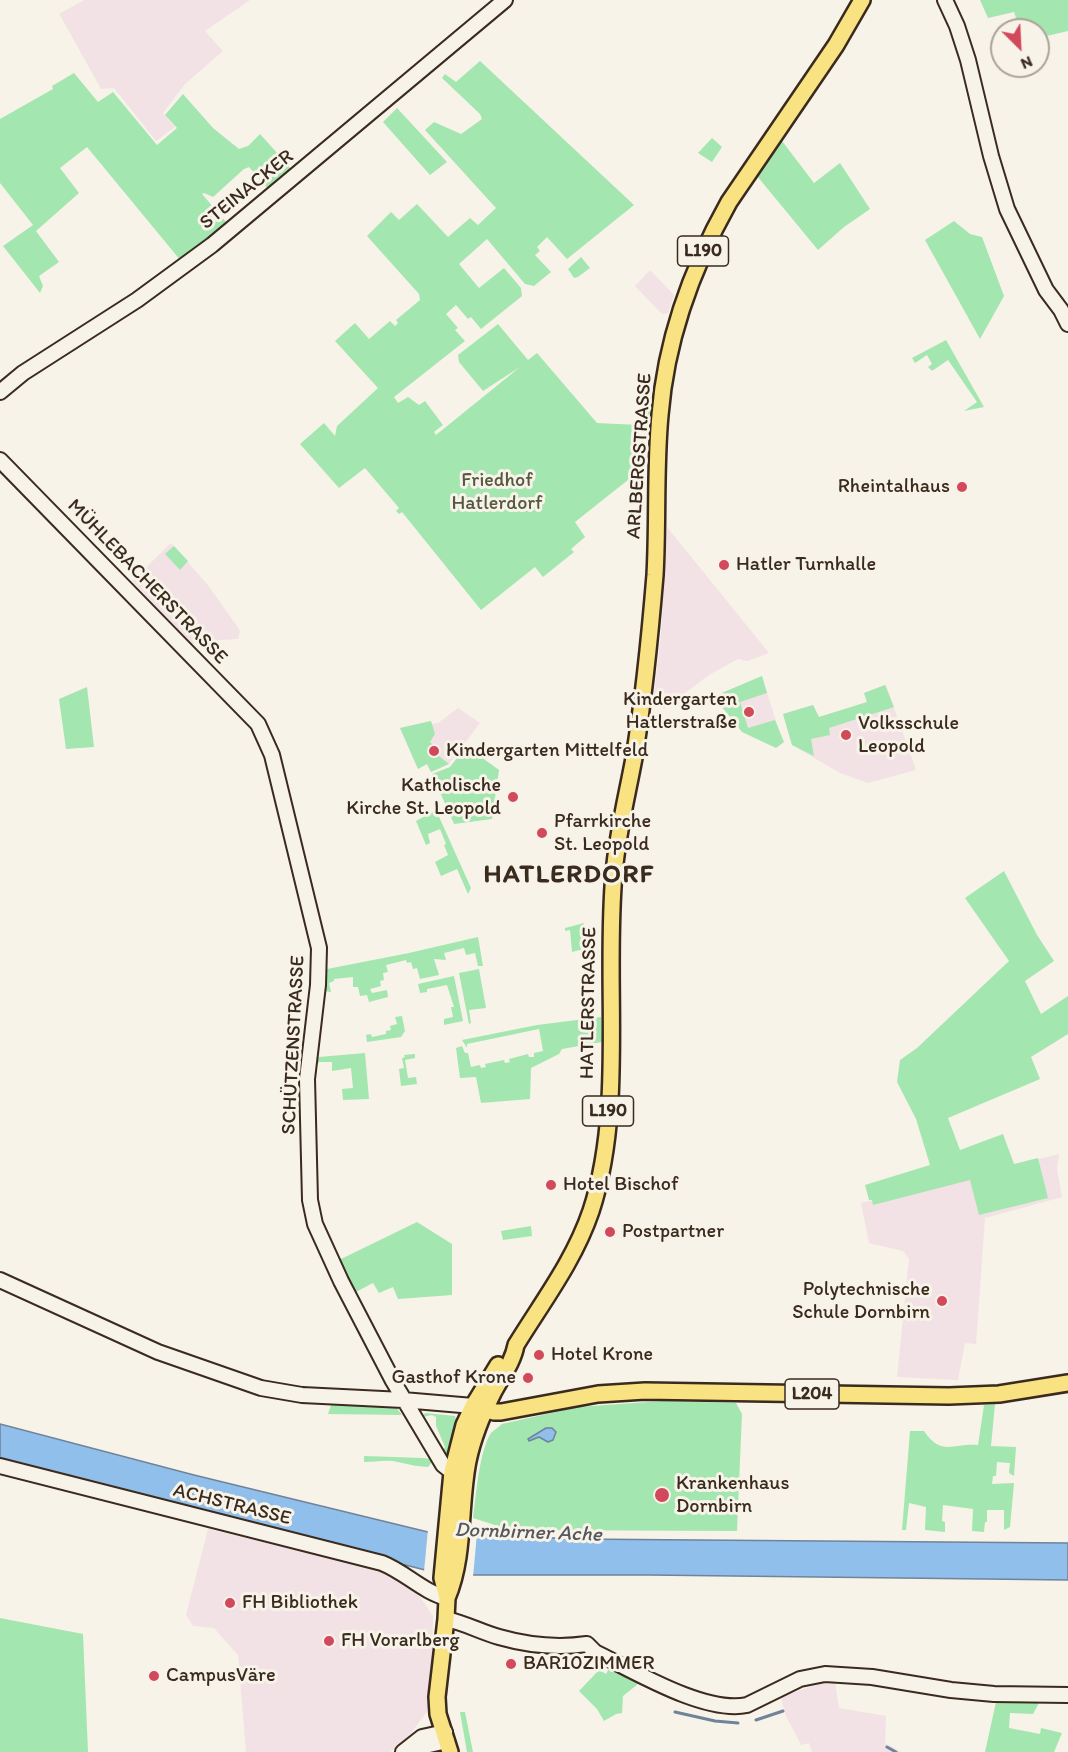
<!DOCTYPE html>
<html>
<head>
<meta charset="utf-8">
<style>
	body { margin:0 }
	#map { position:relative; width:1068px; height:1752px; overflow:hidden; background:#f7f3e8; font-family:Itim,sans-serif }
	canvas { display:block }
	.north { position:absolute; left:990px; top:18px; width:60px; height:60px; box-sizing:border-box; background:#f7f3e8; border:2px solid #aca397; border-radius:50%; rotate:156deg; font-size:16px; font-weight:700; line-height:24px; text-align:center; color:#3b2a1e }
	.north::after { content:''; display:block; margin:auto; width:21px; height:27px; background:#d1495b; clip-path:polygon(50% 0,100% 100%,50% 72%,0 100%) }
</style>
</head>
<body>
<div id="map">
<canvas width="1068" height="1752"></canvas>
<div class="north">N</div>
</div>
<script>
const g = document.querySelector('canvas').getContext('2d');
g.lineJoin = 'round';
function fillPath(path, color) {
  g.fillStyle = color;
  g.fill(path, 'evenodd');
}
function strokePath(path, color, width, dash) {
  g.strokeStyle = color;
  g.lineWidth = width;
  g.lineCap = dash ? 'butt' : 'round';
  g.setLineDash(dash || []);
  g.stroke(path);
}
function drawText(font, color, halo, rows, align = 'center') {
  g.font = font + ' Itim,sans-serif';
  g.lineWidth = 6;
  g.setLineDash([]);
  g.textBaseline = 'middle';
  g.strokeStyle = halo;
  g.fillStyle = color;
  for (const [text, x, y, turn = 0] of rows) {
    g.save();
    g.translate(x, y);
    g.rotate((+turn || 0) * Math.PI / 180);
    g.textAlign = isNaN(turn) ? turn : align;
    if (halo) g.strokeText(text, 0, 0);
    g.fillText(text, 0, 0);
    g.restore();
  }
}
const built = new Path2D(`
	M84 0H250L205 31 223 51 185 84 163 113 175 127 156 141 114 88 101 89 61 17 59 14Z
	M650 270 674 295 668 313 662 314 635 286Z
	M667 527 769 653 747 661 738 659 709 675 664 709 653 703 661 634Z
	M171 543 207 584 237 626 240 632 238 639 204 641 192 644 132 581Z
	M762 676 779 731 742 732 722 707 717 695Z
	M886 685 916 770 868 783 840 773 792 745 783 714 813 705 819 717 867 702 864 693Z
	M458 708 480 723 449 764 431 772 427 764 418 769 400 728 431 721 432 724 438 723Z
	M1059 1154 1057 1169 1062 1197 985 1218 976 1344 965 1343 958 1380 897 1377 909 1259 903 1251 869 1243 861 1203Z
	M208 1529 364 1566 398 1578 420 1597 433 1616 431 1706 406 1740 390 1752H246L238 1655 214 1628 193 1626 186 1615Z
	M827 1681 835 1683 839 1708 886 1716 885 1743 901 1752H812L809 1743 801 1745 786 1716 781 1697Z`);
const green = new Path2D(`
	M980 0H1068V31L1038 38V30H1020L1014 12 988 18Z
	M480 61 634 205 567 259 547 237 537 247 540 251 535 255 551 272 534 286 525 284 487 239 459 264 479 288 504 268 521 288 522 296 481 329 471 317 468 319 456 305 446 314 458 328 455 330 465 341 394 397 398 403 408 397 419 405 425 401 443 425 434 432 436 435 520 367 483 391 459 362 458 355 498 324 528 360 537 353 597 423 639 425 646 422 651 397 649 424 639 425 638 472 575 522 585 537 571 549 574 552 543 577 535 567 481 610 402 512 399 514 396 511 399 508 365 468 339 488 300 444 324 423 335 436 337 426 378 388 335 341 355 323 369 339 390 321 395 326 398 323 396 320 420 300 419 294 367 236 391 212 399 220 417 204 448 237 470 218 478 225 496 208 425 130 434 122 461 134 482 119 480 114 442 78 445 74 456 82Z
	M74 73 98 102 113 92 157 145 177 128 165 115 183 94 213 128 239 149 248 146 260 134 288 165 291 170 269 190 249 167 244 169 213 197 204 193 202 194 227 223 181 261 87 147 60 168 79 193 36 231 59 262 39 276 43 286 40 293 3 246 33 225 0 183V119L53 89 52 86Z
	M397 108 447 162 430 175 383 122Z
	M712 138 722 147 712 162 698 153Z
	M782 141 814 183 840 163 870 209 844 227 818 250 757 176Z
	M954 221 970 234 982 237 1004 296 980 339 925 240Z
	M581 257 590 268 578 277 574 278 568 269Z
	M946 340 984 407 964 411 977 402 948 360 932 371 928 367 932 364 927 355 915 363 912 358Z
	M174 546 188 561 180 570 165 554Z
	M762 676 767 693 740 702 748 728 775 720 784 742 776 748 742 732 722 707 717 695Z
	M885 685 894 707 829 728 830 735 811 739 814 756 792 745 783 714 813 705 819 717 867 702 864 693Z
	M87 687 94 747 66 749 59 699Z
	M431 721 435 734 430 742 433 745 430 749 449 764 431 772 427 764 418 769 400 728Z
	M466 746 499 770 492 819 454 824 432 774 450 767Z
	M436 810 471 888 468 894 457 869 441 876 435 862 448 855 444 845 446 844 440 829 428 834 430 843 426 845 416 821Z
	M1004 871 1037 935 1054 961 1025 981 1041 1014 1068 996V1034L1031 1057 1040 1079 948 1118 960 1150 1003 1134 1014 1164 1038 1158 1048 1198 979 1215 970 1180 873 1205 872 1200H869L865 1185 930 1165 916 1119 897 1082 900 1060 917 1048 1009 961 965 898Z
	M584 923 583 949 572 952 570 930 565 931V928Z
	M478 937 483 966H478L475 953 466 955 464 948 444 953 446 960 434 959 439 975 420 979 417 968 413 969 411 962 407 963 406 960 386 965 388 972 383 973 384 980 380 981 381 986 370 989 372 993 387 990 388 997 369 1002 367 995 360 996 358 987H353V977L334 979V981L329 983 331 992 323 991 327 969 409 953Z
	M479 969 486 1008 469 1010 471 1023 469 1024 459 973Z
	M454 976 463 1021 444 1025V1019L453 1017 451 1007H454L447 985 427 989V992L420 993 418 984Z
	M402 1016 405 1031 401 1037 367 1042 366 1035 371 1034 372 1037 386 1034V1031L391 1030 390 1026 397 1024 395 1017Z
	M601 1017 602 1042 562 1049 559 1054 531 1068 530 1099 481 1103 476 1077 460 1078 456 1048 462 1046 465 1053H468L471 1067 480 1065 481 1068 486 1067 485 1064 504 1060 505 1063 510 1062 509 1059 528 1054 529 1057H534V1053L543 1051 539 1029 467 1044V1048L462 1040 537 1025Z
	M365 1053 369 1099 343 1100 342 1089 353 1088 351 1068 332 1071V1062H319L317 1065V1074H315V1060L319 1057Z
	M415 1054V1058L405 1060 408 1078 416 1077 417 1084 401 1086 399 1069 404 1068 402 1058 405 1057 404 1055Z
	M417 1222 452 1244V1295L398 1299 393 1287 379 1293 373 1283 356 1292 339 1260Z
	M531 1226 532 1236 503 1240 501 1231Z
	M662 1401 736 1403 742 1414 737 1531 510 1530 473 1518C476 1497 479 1451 491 1433 494 1430 499 1427 502 1424L578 1407Z
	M995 1404 991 1446 1016 1447 1014 1476 1009 1473 1010 1463 997 1462 996 1476H993L992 1484 1014 1483 1010 1527 1004 1530V1510H987V1522H985L984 1532 972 1531 973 1509 943 1505 942 1521 945 1522V1532L925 1530 926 1507 909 1503 906 1530H902L910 1431H924C942 1457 952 1443 978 1445L984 1405Z
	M331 1405H392L396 1407 402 1415 328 1414Z
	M425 1413 455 1416 456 1419 446 1455 444 1454 441 1448 444 1449 445 1447 436 1426V1417L432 1415 422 1417Z
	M364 1456 423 1458 430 1459 432 1462 428 1467C419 1467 402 1463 393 1461 382 1460 373 1462 364 1462Z
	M480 1526 515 1534 516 1536H477V1527Z
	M0 1618 83 1634 88 1752H0Z
	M610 1667 638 1684 623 1696 622 1713 616 1714 604 1721 597 1709 579 1691 599 1670 606 1674Z
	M996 1702 1039 1703 1033 1714 1010 1713 1009 1728 1040 1734 1041 1728 1062 1733 1054 1752H985Z
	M460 1712H465L473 1752H467Z`);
const water = new Path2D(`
	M0 1424 194 1475 428 1532 574 1539 1068 1543V1580L650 1575H473L425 1570 0 1462Z
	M546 1428H552L556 1432 553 1440 548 1442 539 1437 529 1441 528 1439Z`);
const pier = new Path2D(`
	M428 1529 477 1533 473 1577 424 1572Z`);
const stream = new Path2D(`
	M675 1712 715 1721 738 1723
	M756 1720 783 1711
	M887 1747 896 1752`);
const secondary = new Path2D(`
	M945 0 957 26 968 60 991 156 1007 209 1046 290 1061 310 1068 324
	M0 392 23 373 137 300 212 245 505 0
	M0 460 258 724 272 755 319 948 318 985 307 1079 310 1200 315 1224 341 1281 393 1381 443 1465 452 1472
	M0 1280 158 1352 261 1388 302 1395 403 1400 473 1406
	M0 1466 382 1563C405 1572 423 1592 447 1598
	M446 1619C465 1623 481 1632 499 1637 527 1645 559 1648 587 1644L595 1652C634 1671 705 1714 747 1705L800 1679 825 1674 872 1677 951 1690 994 1694 1068 1695
	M411 1749 447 1741
	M403 1752 422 1737 445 1732`);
const primary = new Path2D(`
	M473 1406 494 1412H501L598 1394 645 1391 949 1396 999 1394 1068 1383
	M447 1598C465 1556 459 1506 468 1461 473 1437 483 1413 494 1391 502 1376 513 1362 516 1345 543 1301 574 1261 591 1211 625 1108 604 982 614 874 617 835 627 796 634 758 644 697 650 636 655 575 658 522 655 468 660 415 666 339 692 268 729 202L836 45 862 0
	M450 1752 438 1714 437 1697 446 1619 447 1598 442 1578 452 1472 464 1425 473 1406 498 1365`);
const markers = [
	[962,487,6,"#d1495b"],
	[724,565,6,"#d1495b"],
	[749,712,6,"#d1495b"],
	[846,735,6,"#d1495b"],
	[434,751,6,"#d1495b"],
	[513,797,6,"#d1495b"],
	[542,833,6,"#d1495b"],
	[551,1185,6,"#d1495b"],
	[610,1232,6,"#d1495b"],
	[942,1301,6,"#d1495b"],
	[539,1355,6,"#d1495b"],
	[528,1378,6,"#d1495b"],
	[662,1495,8,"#d1495b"],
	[230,1603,6,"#d1495b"],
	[329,1641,6,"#d1495b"],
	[511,1664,6,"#d1495b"],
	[154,1676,6,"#d1495b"]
];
const shields = [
	[703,251,51],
	[608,1111,51],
	[812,1394,54]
];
const shieldNames = [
	["L190",703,251],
	["L190",608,1111],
	["L204",812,1394]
];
const streetNames = [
	["STEINACKER",247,190,-39],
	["ARLBERGSTRASSE",640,456,-86],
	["MÜHLEBACHERSTRASSE",147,582,46],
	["HATLERSTRASSE",589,1003,-89],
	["SCHÜTZENSTRASSE",294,1045,-87],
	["ACHSTRASSE",232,1505,14]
];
const parkNames = [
	["Friedhof",497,481],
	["Hatlerdorf",497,504]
];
const poiNames = [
	["Rheintalhaus",950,487,"right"],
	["Hatler Turnhalle",736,565],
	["Kindergarten",737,700,"right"],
	["Hatlerstraße",737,723,"right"],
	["Volksschule",858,724],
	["Leopold",858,747],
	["Kindergarten Mittelfeld",446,751],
	["Katholische",501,786,"right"],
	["Kirche St. Leopold",501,809,"right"],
	["Pfarrkirche",554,822],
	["St. Leopold",554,845],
	["Hotel Bischof",563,1185],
	["Postpartner",622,1232],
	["Polytechnische",930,1290,"right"],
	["Schule Dornbirn",930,1313,"right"],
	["Hotel Krone",551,1355],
	["Gasthof Krone",516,1378,"right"],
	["Krankenhaus",676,1484],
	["Dornbirn",676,1507],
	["FH Bibliothek",242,1603],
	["FH Vorarlberg",341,1641],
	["BAR10ZIMMER",523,1664],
	["CampusVäre",166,1676]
];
const waterNames = [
	["Dornbirner Ache",528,1533,2]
];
const districtNames = [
	["HATLERDORF",569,875]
];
fillPath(built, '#f2e2e5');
fillPath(green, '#a4e6af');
fillPath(water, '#91bfeb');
strokePath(water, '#6f8399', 1.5);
fillPath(pier, '#f7f3e8');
strokePath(stream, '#6f8399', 3);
strokePath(secondary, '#3b2a1e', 18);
strokePath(primary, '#3b2a1e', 20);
strokePath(secondary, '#f7f3e8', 14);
strokePath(primary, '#f8e281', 15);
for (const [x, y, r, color] of markers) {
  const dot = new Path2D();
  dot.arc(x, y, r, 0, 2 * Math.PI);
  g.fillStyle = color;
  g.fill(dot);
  strokePath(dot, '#f7f3e8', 2);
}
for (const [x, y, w] of shields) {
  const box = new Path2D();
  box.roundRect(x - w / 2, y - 15, w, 30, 4.5);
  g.fillStyle = '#f7f3e8';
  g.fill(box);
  strokePath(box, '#3b2a1e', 1.5);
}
drawText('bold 18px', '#3b2a1e', null, shieldNames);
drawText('20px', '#3b2a1e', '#f7f3e8', streetNames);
drawText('20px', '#555942', '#f7f3e8', parkNames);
drawText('20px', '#3b2a1e', '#f7f3e8', poiNames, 'left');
drawText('italic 21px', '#55575c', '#f7f3e8', waterNames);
g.letterSpacing = '1.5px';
drawText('bold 26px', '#3b2a1e', '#f7f3e8', districtNames);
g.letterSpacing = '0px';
</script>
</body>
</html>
